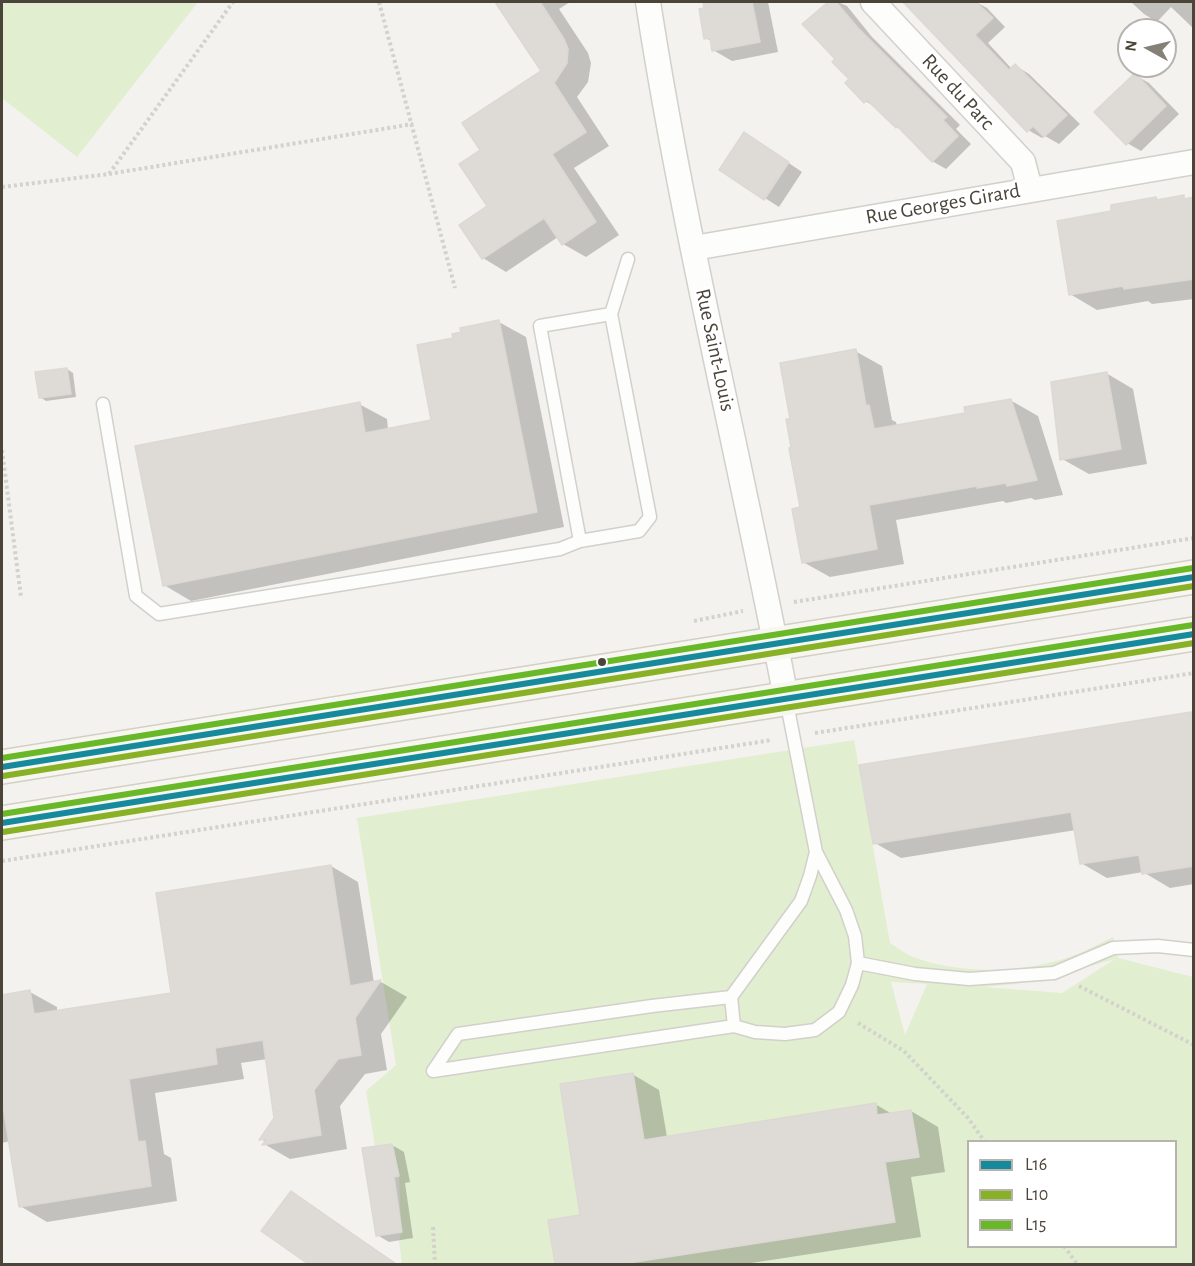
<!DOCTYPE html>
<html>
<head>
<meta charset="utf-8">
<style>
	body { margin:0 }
	#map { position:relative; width:1195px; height:1266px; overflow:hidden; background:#f4f2ee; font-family:"Alegreya Sans",sans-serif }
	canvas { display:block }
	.frame { position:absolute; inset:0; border:3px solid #4b4439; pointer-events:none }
	.legend { position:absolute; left:967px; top:1140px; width:210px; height:108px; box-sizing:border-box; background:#fff; border:2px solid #b7b4b0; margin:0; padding:8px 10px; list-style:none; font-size:18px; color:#4b4439 }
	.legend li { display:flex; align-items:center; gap:12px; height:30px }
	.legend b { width:30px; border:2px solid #b7b4b0 }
	.north { position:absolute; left:1117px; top:18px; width:60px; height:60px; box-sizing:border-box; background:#fff; border:2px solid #b7b4b0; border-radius:50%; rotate:278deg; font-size:16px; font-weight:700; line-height:24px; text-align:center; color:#4b4439 }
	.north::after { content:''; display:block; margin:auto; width:21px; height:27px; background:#868178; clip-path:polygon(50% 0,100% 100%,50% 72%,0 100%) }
</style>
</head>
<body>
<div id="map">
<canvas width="1195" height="1266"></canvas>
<div class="frame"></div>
<ul class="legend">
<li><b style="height:8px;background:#168a9c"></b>L16</li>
<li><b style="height:8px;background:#89b125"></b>L10</li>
<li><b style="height:8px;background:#68b828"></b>L15</li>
</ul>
<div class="north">N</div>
</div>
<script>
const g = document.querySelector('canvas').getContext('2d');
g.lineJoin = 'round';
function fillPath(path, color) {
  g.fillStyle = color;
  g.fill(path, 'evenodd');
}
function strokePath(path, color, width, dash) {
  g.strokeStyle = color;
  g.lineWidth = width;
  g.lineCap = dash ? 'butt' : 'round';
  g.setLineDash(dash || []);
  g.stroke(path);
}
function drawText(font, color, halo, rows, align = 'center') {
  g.font = font + ' "Alegreya Sans",sans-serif';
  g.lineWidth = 6;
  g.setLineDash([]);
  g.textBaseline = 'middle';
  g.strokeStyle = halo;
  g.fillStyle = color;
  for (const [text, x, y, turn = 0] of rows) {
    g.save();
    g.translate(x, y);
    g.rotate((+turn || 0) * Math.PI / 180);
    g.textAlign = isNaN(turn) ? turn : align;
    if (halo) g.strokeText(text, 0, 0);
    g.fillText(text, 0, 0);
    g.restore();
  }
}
const green = new Path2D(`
	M2 2H198L77 157 2 98Z
	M854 740 890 943C897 947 905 954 913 957 963 976 1032 973 1080 953 1092 948 1102 942 1113 937L1118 958 1193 977V1264H402L399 1241 401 1233 399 1177 394 1145 375 1146 366 1091 396 1065 357 818ZM1115 959 1062 993 983 987 1017 984 1059 975ZM891 982 927 984 905 1035ZM968 1142H1176V1246H968Z`);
const shadow = new Path2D(`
	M497 2H570L559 9 588 53 591 63 588 82 577 97 609 146 574 168 619 235 586 257 563 244 558 237 506 272 483 258 489 207 482 151 543 72Z
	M704 2H768L778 52 732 61 713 50 712 41 705 38Z
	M830 2H842L840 3 847 6 872 37 960 125 956 129 971 144 946 169 932 161 905 132 896 127 879 109 865 101 837 59 805 24Z
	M905 2H966L969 3 976 2 987 8 1005 27 988 43 1012 69 1016 66 1029 74 1080 124 1059 144 1045 136 1042 138 1028 130Z
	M1131 2H1194V29L1171 7 1157 22 1144 14Z
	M1135 75 1149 83 1179 114 1141 151 1127 143Z
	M758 142 802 172 779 207 721 170Z
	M1183 197 1188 200 1194 199V299L1152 304 1148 301 1097 310 1070 294 1113 212 1156 198 1161 201Z
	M499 322 526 337 564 527 191 601 164 585 359 404 387 419 388 430 433 421 455 339Z
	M855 351 882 366 892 420 896 422 897 426 967 414 1010 400 1038 416 1063 495 1035 500 1031 498 1006 503 1003 501 896 520 904 564 830 577 803 562 802 508 792 420Z
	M67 369 73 373 76 397 46 401 40 397Z
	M1106 373 1133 389 1147 464 1089 474 1062 459Z
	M1191 714 1194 715V884L1170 888 1143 872 1107 878 1081 863 1076 830 901 858 875 843Z
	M331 866 358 882 374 983 381 982 407 997 381 1034 387 1070 365 1074 340 1106 347 1149 290 1159 264 1144 266 1142 261 1139 276 1119 267 1059 241 1063 244 1079 155 1093 164 1154 171 1158 177 1201 47 1222 20 1206 10 1141 2 1143V996L30 992 57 1007V1012L173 994Z
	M632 1074 659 1090 667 1137 875 1104 892 1114 911 1111 938 1127 945 1172 911 1177 921 1237 745 1264H557L550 1222 581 1216Z
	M392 1145 404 1152 410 1182 405 1183 413 1238 389 1242 377 1235Z
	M291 1193 311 1205 397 1264H311L263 1231Z`);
const building = new Path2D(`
	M495 2H540L564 39 568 49 567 63 554 83 586 132 552 154 596 222 562 245 544 218 482 259 459 225 487 206 459 164 480 150 462 123 541 71Z
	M703 2H752L760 42 712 51 710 38 704 39 699 9 704 8Z
	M828 2H836L858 28 947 117 943 120 958 136 932 162 897 126 896 128 867 100 864 103 845 83 849 79 832 62 835 59 802 24Z
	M903 2H976L993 18 975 35 1009 70 1015 64 1067 115 1044 137 1033 126 1027 132Z
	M1135 73 1166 106 1126 145 1094 112Z
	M744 132 789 162 764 200 719 170Z
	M1184 195V199L1194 197V279L1124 289 1123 286 1069 295 1057 221 1111 211V205L1156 197 1157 200Z
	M499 320 537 512 163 586 135 446 360 402 365 433 431 420 417 345 453 338 452 334 461 332 460 328Z
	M856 349 866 406 869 405 874 429 965 413 964 407 1011 399 1037 480 1007 486 1006 483 977 488V486L869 505 877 549 802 563 792 509 800 507 789 448 791 447 786 419H790L780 363Z
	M67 368 71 394 39 398 35 372Z
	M1107 372 1121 449 1060 460 1051 382Z
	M1191 712 1194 727V866L1142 874 1139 855 1080 864 1071 812 873 844 859 765Z
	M331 865 350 986 381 980 355 1018 361 1055 338 1059 314 1090 321 1135 262 1145 267 1139 259 1140 274 1118 263 1040 215 1048 217 1064 129 1079 138 1142 145 1141 151 1186 19 1207 2 1099V995L30 990 34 1014 171 993 156 893Z
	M633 1073 644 1140 876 1103 877 1115 911 1110 919 1157 885 1162 895 1222 622 1264H555L548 1220 580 1215 560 1084Z
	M392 1144 399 1176 394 1177 402 1232 376 1236 362 1148Z
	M291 1191 331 1219 396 1264H308L261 1231Z`);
const path = new Path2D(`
	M379 2 455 288
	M109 174 413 124
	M2 187 109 174 233 2
	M2 450 21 597
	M794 602 1194 538
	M694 621 743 611
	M815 733 1194 673
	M2 861 772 740
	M1079 986 1194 1045
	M858 1023 904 1051 968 1118 985 1142
	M433 1227 435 1264
	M1064 1246 1077 1264`);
const lane = new Path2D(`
	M103 404 136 596 159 614 560 549 580 541 639 531 650 517 611 314 628 259
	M580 541 540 326 611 314
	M786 699 816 852 846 910 855 936 858 963 852 985 839 1012 815 1030 785 1034 755 1032 734 1026 731 997 801 901 810 876 816 852
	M858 963 915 974 969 979 1054 973 1113 948 1158 946 1194 950
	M731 997 652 1006 458 1034 433 1071 734 1026`);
const street = new Path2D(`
	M648 2C684 235 742 466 786 698
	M873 2 1023 162 1030 189
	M694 248 1194 162`);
const secondary = new Path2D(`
	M2 767 1194 577
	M2 823 1194 634`);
const bus1 = new Path2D(`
	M2 767 1194 577
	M2 823 1194 634`);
const bus2 = new Path2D(`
	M3 776 1194 586
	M3 832 1194 643`);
const bus3 = new Path2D(`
	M2 758 1193 568
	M2 814 1193 625`);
const markers = [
	[602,662,5,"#4b4439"]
];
const streetNames = [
	["Rue du Parc",958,92,47],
	["Rue Georges Girard",943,204,-10],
	["Rue Saint-Louis",715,350,78]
];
fillPath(green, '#e1eecf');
fillPath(shadow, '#0003');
fillPath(building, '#dedbd6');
strokePath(building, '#dcd9d4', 1.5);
strokePath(lane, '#d2d0cb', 15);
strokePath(street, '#d2d0cb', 27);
strokePath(secondary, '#d3cfc5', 36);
strokePath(path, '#d3d2cc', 4, [3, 3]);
strokePath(lane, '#fdfdfc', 12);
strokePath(street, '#fdfdfc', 24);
strokePath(secondary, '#f7f6f1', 33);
strokePath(bus1, '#168a9c', 6);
strokePath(bus2, '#89b125', 6);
strokePath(bus3, '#68b828', 6);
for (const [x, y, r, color] of markers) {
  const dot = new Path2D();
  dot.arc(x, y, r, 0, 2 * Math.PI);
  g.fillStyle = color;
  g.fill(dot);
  strokePath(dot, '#fff', 2);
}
drawText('21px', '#4b4439', '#fff', streetNames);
</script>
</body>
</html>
